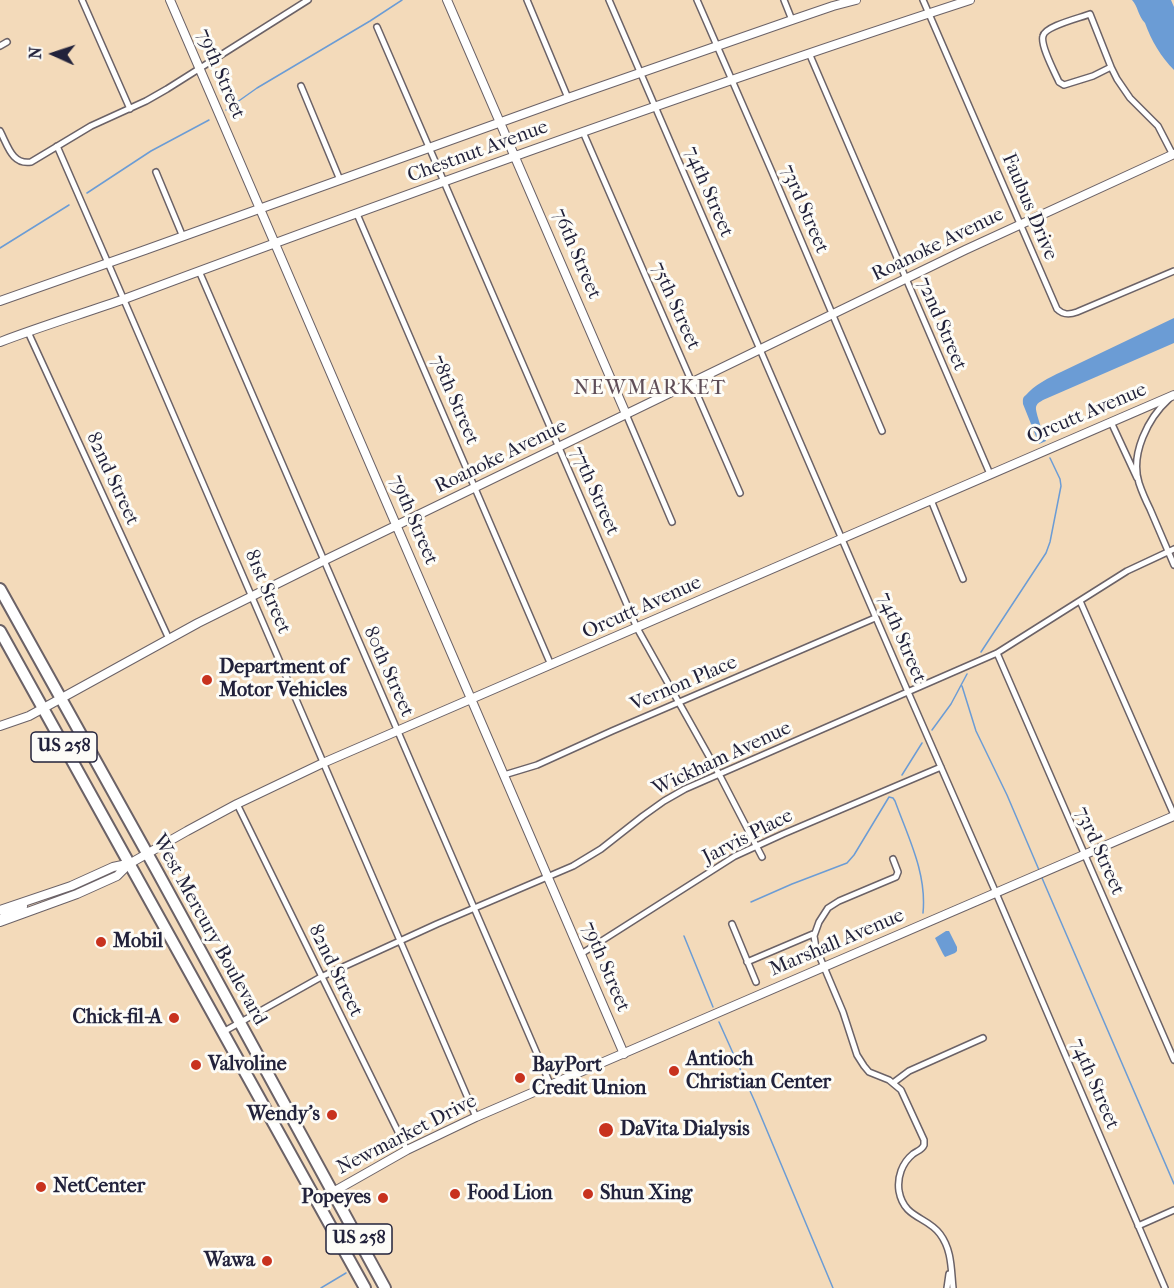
<!DOCTYPE html>
<html>
<head>
<meta charset="utf-8">
<style>
	body { margin:0 }
	#map { position:relative; width:1174px; height:1288px; overflow:hidden; background:#f3daba; font-family:"IM FELL French Canon",serif }
	canvas { display:block }
	.north { position:absolute; left:24px; top:24px; width:60px; height:60px; -webkit-text-stroke:4px #fdfcf7; paint-order:stroke; rotate:273deg; font-size:16px; font-weight:700; line-height:24px; text-align:center; color:#22223b }
	.north::after { content:''; display:block; margin:auto; width:21px; height:27px; background:#22223b; clip-path:polygon(50% 0,100% 100%,50% 72%,0 100%) }
</style>
</head>
<body>
<div id="map">
<canvas width="1174" height="1288"></canvas>
<div class="north">N</div>
</div>
<script>
const g = document.querySelector('canvas').getContext('2d');
g.lineJoin = 'round';
function fillPath(path, color) {
  g.fillStyle = color;
  g.fill(path, 'evenodd');
}
function strokePath(path, color, width, dash) {
  g.strokeStyle = color;
  g.lineWidth = width;
  g.lineCap = dash ? 'butt' : 'round';
  g.setLineDash(dash || []);
  g.stroke(path);
}
function drawText(font, color, halo, rows, align = 'center') {
  g.font = font + ' "IM FELL French Canon",serif';
  g.lineWidth = 6;
  g.setLineDash([]);
  g.textBaseline = 'middle';
  g.strokeStyle = halo;
  g.fillStyle = color;
  for (const [text, x, y, turn = 0] of rows) {
    g.save();
    g.translate(x, y);
    g.rotate((+turn || 0) * Math.PI / 180);
    g.textAlign = isNaN(turn) ? turn : align;
    if (halo) g.strokeText(text, 0, 0);
    g.fillText(text, 0, 0);
    g.restore();
  }
}
const water = new Path2D(`
	M1132 0H1171L1174 7V70C1161 57 1151 40 1145 23 1138 16 1138 6 1132 0Z
	M1174 318V343L1043 400C1040 402 1037 403 1036 407 1035 412 1044 435 1046 441L1039 444 1023 404C1023 400 1022 398 1026 395 1033 386 1050 377 1061 372Z
	M946 931H949L957 947V951L955 953 945 957 943 954 935 938Z`);
const stream = new Path2D(`
	M226 110 257 88 370 21 402 0
	M87 193 151 151 209 120
	M0 248 69 205
	M981 652 1046 553 1050 542 1061 486 1060 479 1050 458
	M962 686 976 731 1007 795 1039 870
	M932 730 951 704 967 674
	M902 775 922 743
	M1042 878 1174 1184
	M751 902 792 884 847 863 854 855 889 797 893 798 895 801C908 837 927 873 923 913
	M684 936 713 1007
	M719 1022 755 1102 833 1288
	M321 1288 346 1273`);
const street = new Path2D(`
	M82 0 130 109
	M527 0 568 98
	M609 0 908 692 996 893 1165 1288
	M697 0 772 172 882 431
	M784 0 792 20
	M923 0 1057 309C1063 315 1069 315 1077 312L1174 271
	M1090 14 1111 67 1093 76 1064 85 1059 82C1055 73 1040 45 1043 36 1045 26 1080 18 1090 14Z
	M377 27 637 628 719 774 762 857
	M0 46 7 42
	M809 53 990 474
	M1111 67 1117 79 1130 98 1158 126 1173 155
	M301 86 340 180
	M0 131C8 146 12 165 31 162L91 126 146 101 167 89 308 0
	M583 132 740 493
	M57 146 108 263 476 1117
	M156 172 183 237
	M357 214 551 665
	M199 271 551 1086
	M28 332 169 639
	M1169 399C1148 418 1130 454 1139 483 1142 492 1146 501 1150 509 1158 528 1166 546 1174 565
	M626 414 672 522
	M1111 422 1137 478
	M931 500 963 579
	M1080 601 1174 815
	M997 653 1174 1060
	M504 775 537 765 612 731 875 618
	M237 804 407 1150
	M893 859 898 872 896 877 839 901 828 908 819 922 814 936 816 948 843 1012 857 1055 864 1066 869 1072 889 1080 901 1090 924 1140C924 1142 924 1143 924 1145 922 1150 917 1151 913 1154 902 1163 897 1177 899 1191 904 1219 927 1216 940 1234 952 1250 951 1269 953 1288
	M732 924 756 982
	M581 954 735 856 783 834 941 767
	M747 962 813 934
	M223 1032 321 977 437 924 573 866 601 849 643 816 664 801 685 789 997 653 1127 571 1174 549
	M893 1083 909 1071 983 1038
	M1138 1226 1174 1210
	M947 1288 949 1274`);
const secondary = new Path2D(`
	M170 0 624 1054
	M447 0 626 414
	M0 301 145 250 568 98 792 20 833 6 856 0
	M0 342C42 326 85 313 127 298 406 194 687 92 970 0
	M0 726 29 716 198 623 323 561 965 250 1174 154
	M0 910 71 886 113 867 127 864
	M0 921 6 914 23 906
	M0 922 77 894 117 876 129 864 187 831 237 804 323 763 1174 395
	M317 1201 407 1150 476 1117 1174 816`);
const highway = new Path2D(`
	M0 589 157 871 385 1288
	M0 631 365 1288`);
const markers = [
	[207,680,6,"#c8321e"],
	[101,942,6,"#c8321e"],
	[174,1018,6,"#c8321e"],
	[196,1065,6,"#c8321e"],
	[674,1071,6,"#c8321e"],
	[520,1078,6,"#c8321e"],
	[332,1115,6,"#c8321e"],
	[606,1130,8,"#c8321e"],
	[41,1187,6,"#c8321e"],
	[455,1194,6,"#c8321e"],
	[588,1194,6,"#c8321e"],
	[383,1198,6,"#c8321e"],
	[267,1261,6,"#c8321e"]
];
const shields = [
	[64,747,66],
	[359,1239,66]
];
const shieldNames = [
	["US 258",64,747],
	["US 258",359,1239]
];
const streetNames = [
	["79th Street",220,74,67],
	["Chestnut Avenue",478,152,-20],
	["74th Street",708,192,67],
	["Faubus Drive",1029,207,67],
	["73rd Street",804,209,67],
	["Roanoke Avenue",938,245,-26],
	["76th Street",576,254,67],
	["75th Street",675,306,66],
	["72nd Street",941,324,67],
	["78th Street",454,400,67],
	["Orcutt Avenue",1087,414,-23],
	["Roanoke Avenue",501,457,-26],
	["82nd Street",112,479,65],
	["77th Street",594,491,66],
	["79th Street",413,520,67],
	["81st Street",267,592,67],
	["Orcutt Avenue",642,608,-24],
	["74th Street",901,638,67],
	["80th Street",388,672,66],
	["Vernon Place",684,684,-23],
	["Wickham Avenue",722,759,-25],
	["Jarvis Place",748,837,-27],
	["73rd Street",1099,851,66],
	["West Mercury Boulevard",209,930,61],
	["Marshall Avenue",837,943,-23],
	["79th Street",605,967,67],
	["82nd Street",335,971,64],
	["74th Street",1094,1084,67],
	["Newmarket Drive",407,1135,-27]
];
const poiNames = [
	["Department of",219,668],
	["Motor Vehicles",219,691],
	["Mobil",113,942],
	["Chick-fil-A",162,1018,"right"],
	["Antioch",686,1060],
	["Christian Center",686,1083],
	["Valvoline",208,1065],
	["BayPort",532,1066],
	["Credit Union",532,1089],
	["Wendy's",320,1115,"right"],
	["DaVita Dialysis",620,1130],
	["NetCenter",53,1187],
	["Food Lion",467,1194],
	["Shun Xing",600,1194],
	["Popeyes",371,1198,"right"],
	["Wawa",255,1261,"right"]
];
const neighbourhoodNames = [
	["NEWMARKET",650,389]
];
fillPath(water, '#6b9cd5');
strokePath(stream, '#6b9cd5', 1.5);
strokePath(street, '#6b6267', 8);
strokePath(secondary, '#6b6267', 10);
strokePath(highway, '#6b6267', 14);
strokePath(street, '#fff', 5);
strokePath(secondary, '#fff', 8);
strokePath(highway, '#fff', 10);
for (const [x, y, r, color] of markers) {
  const dot = new Path2D();
  dot.arc(x, y, r, 0, 2 * Math.PI);
  g.fillStyle = color;
  g.fill(dot);
  strokePath(dot, '#fdfcf7', 2);
}
for (const [x, y, w] of shields) {
  const box = new Path2D();
  box.roundRect(x - w / 2, y - 15, w, 30, 4.5);
  g.fillStyle = '#fdfcf7';
  g.fill(box);
  strokePath(box, '#22223b', 1.5);
}
drawText('bold 18px', '#22223b', null, shieldNames);
drawText('20px', '#22223b', '#fdfcf7', streetNames);
drawText('bold 20px', '#22223b', '#fdfcf7', poiNames, 'left');
g.letterSpacing = '1.5px';
drawText('21px', '#5f4e58', '#fdfcf7', neighbourhoodNames);
g.letterSpacing = '0px';
</script>
</body>
</html>
